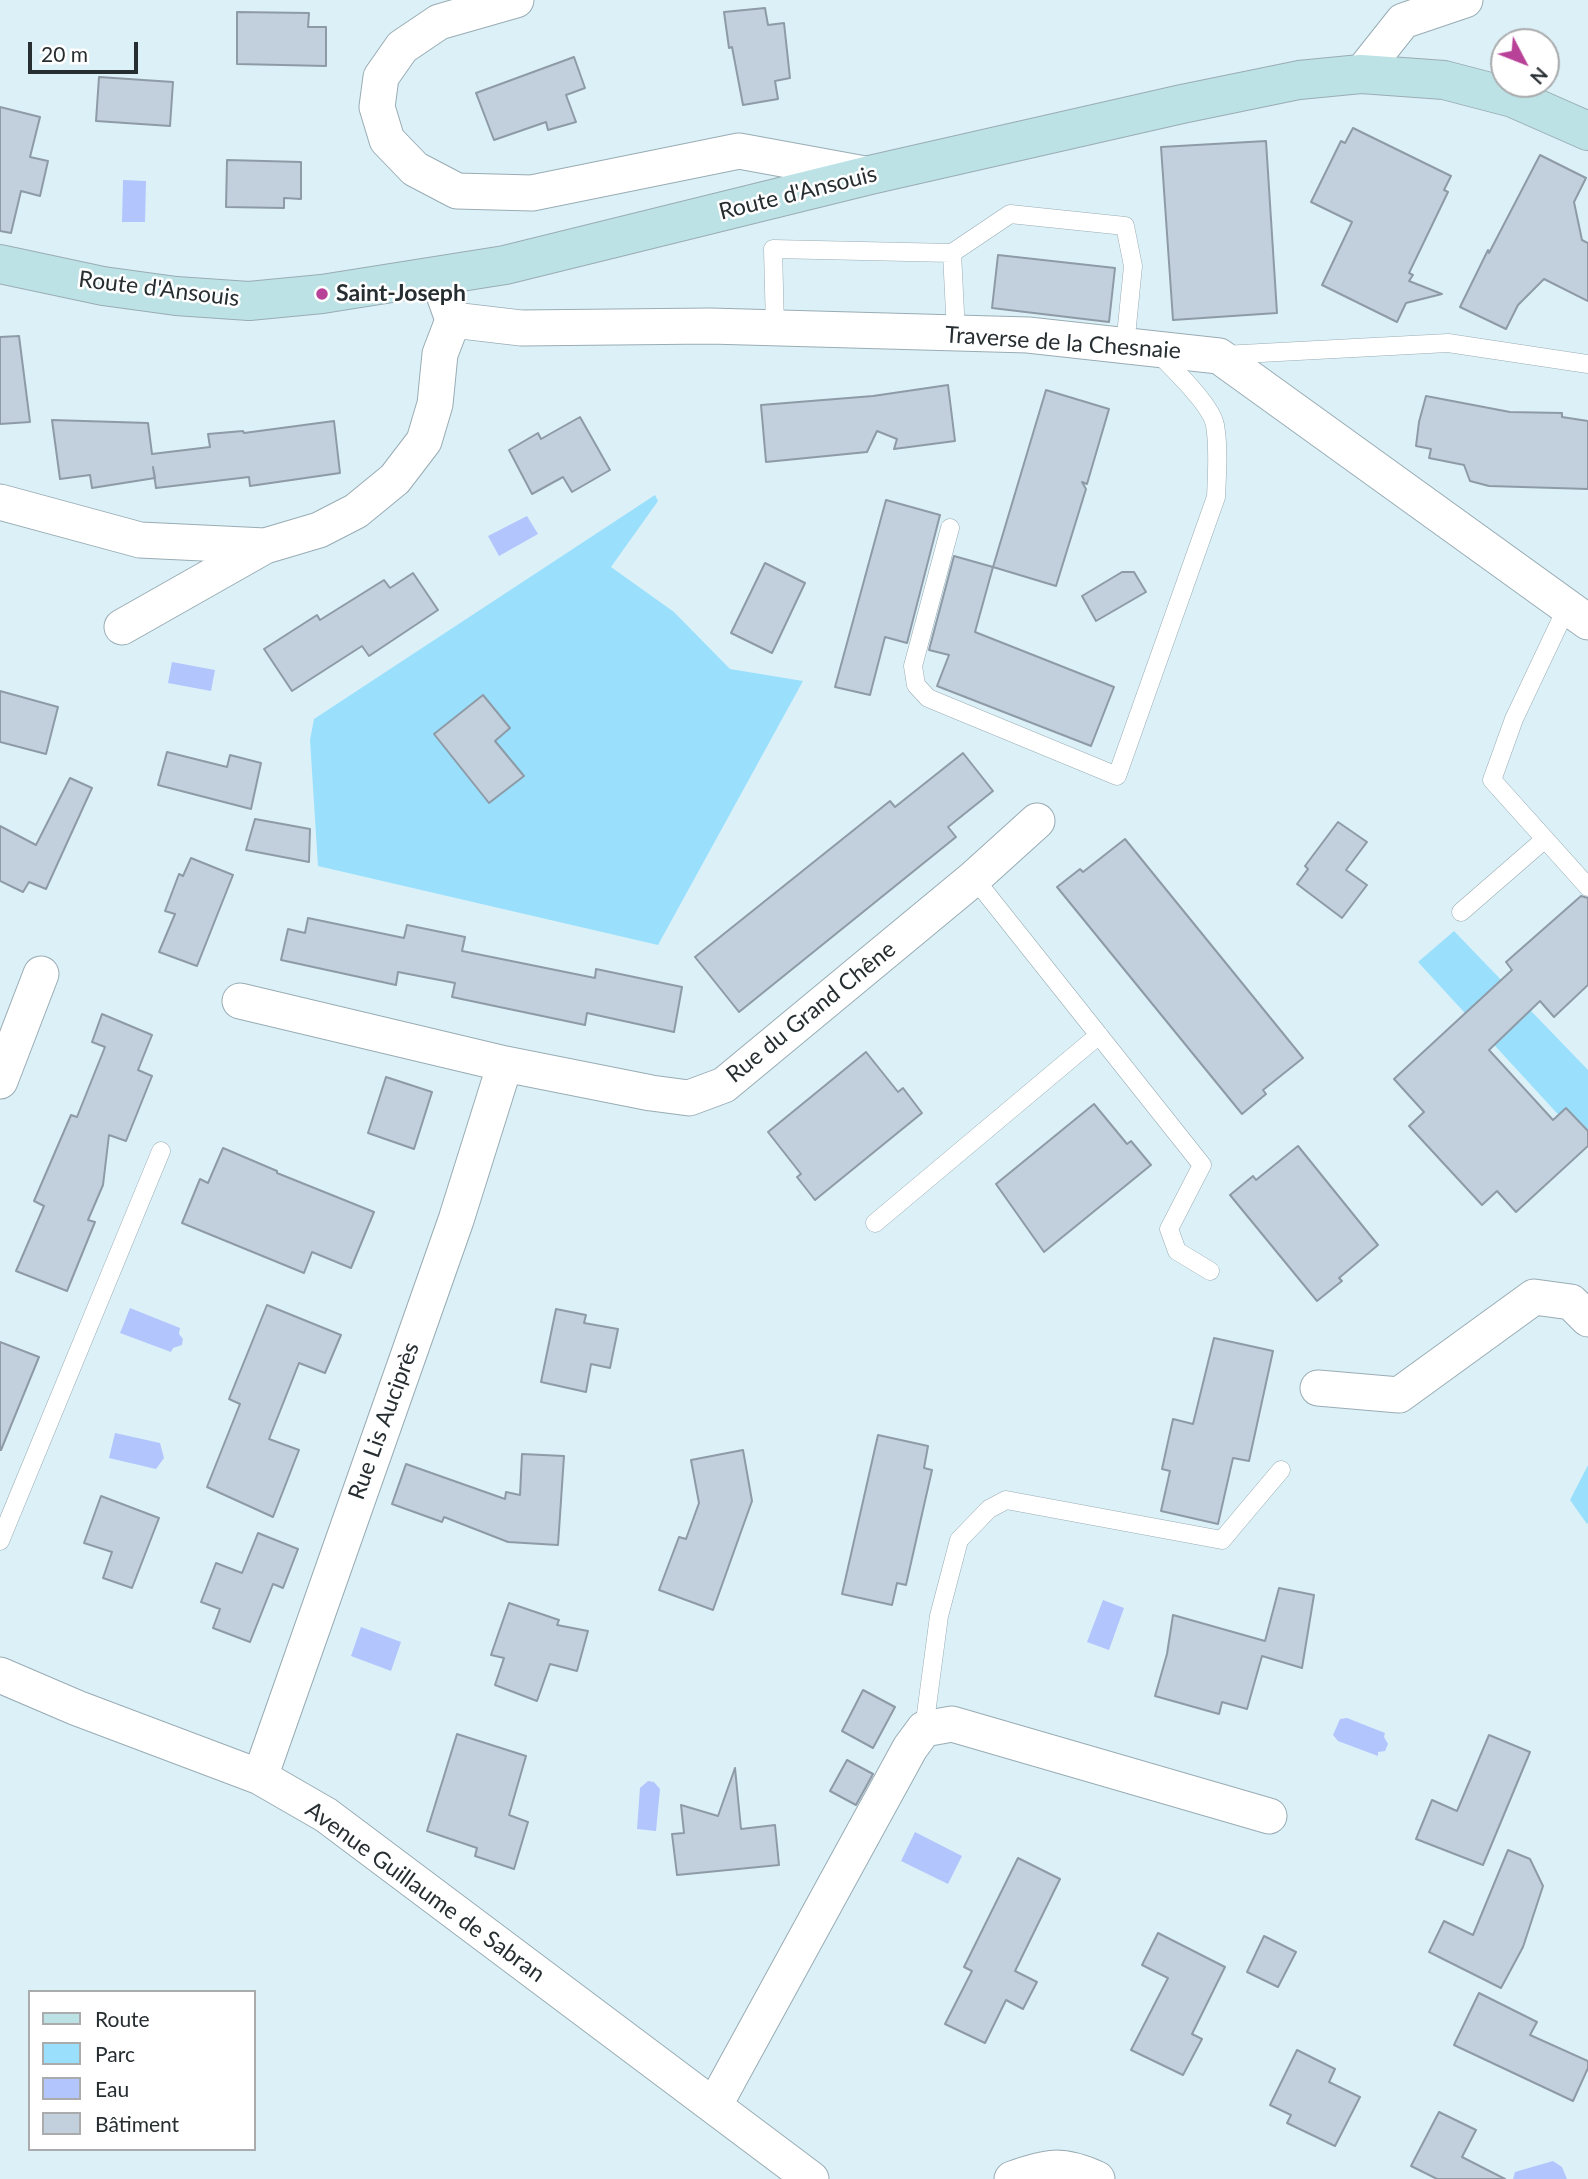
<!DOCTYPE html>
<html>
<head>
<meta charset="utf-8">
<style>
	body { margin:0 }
	#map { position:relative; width:1588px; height:2179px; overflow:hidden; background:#dcf0f8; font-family:Lato,sans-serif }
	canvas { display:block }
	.legend { position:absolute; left:28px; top:1990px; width:228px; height:161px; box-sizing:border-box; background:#fff; border:2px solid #a9abad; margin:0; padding:9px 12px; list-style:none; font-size:21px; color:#272e31 }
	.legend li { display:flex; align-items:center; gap:14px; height:35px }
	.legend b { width:35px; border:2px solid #a9abad }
	.north { position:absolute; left:1490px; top:28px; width:70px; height:70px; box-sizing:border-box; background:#fff; border:2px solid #a9abad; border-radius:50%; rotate:132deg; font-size:19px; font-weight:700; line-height:28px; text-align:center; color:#272e31 }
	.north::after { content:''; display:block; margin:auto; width:24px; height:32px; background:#b84298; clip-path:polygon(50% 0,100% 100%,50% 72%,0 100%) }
	.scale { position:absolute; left:28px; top:42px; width:110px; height:32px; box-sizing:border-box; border:4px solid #272e31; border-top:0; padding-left:9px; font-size:21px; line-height:24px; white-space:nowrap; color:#272e31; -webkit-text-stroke:5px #fff; paint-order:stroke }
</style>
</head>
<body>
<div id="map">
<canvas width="1588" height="2179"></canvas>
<ul class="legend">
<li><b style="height:9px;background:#bce2e5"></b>Route</li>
<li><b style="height:19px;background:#9ae0fc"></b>Parc</li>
<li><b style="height:19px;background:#b2c5fd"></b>Eau</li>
<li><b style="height:19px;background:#c2cfdc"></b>Bâtiment</li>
</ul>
<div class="north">N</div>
<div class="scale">20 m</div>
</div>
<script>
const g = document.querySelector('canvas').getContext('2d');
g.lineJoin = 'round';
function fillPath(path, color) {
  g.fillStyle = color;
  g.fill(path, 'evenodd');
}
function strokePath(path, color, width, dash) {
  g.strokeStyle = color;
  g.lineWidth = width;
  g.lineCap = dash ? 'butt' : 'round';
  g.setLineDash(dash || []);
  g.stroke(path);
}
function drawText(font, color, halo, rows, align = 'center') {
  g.font = font + ' Lato,sans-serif';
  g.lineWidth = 5;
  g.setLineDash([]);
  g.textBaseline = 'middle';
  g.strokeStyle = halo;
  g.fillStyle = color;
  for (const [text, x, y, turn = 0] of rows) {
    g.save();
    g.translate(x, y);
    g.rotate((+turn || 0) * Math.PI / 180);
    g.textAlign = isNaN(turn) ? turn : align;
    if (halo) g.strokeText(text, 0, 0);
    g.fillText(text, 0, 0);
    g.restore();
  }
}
const green = new Path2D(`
	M655 495 658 501 611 567 674 612 730 669 803 681 658 945 318 866 310 740 314 719Z
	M1454 931 1588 1070V1147L1418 962Z
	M1588 1465V1523L1587 1524 1570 1500Z`);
const water = new Path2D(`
	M123 180 146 181 145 222H122Z
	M527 516 538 534 499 556 488 536Z
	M172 662 215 670 211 691 168 683Z
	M130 1308 180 1328 179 1334 183 1339 182 1345 173 1348 171 1352 120 1333Z
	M115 1433 160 1443 164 1458 156 1469 109 1458Z
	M1103 1600 1124 1608 1109 1650 1087 1642Z
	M361 1627 401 1642 391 1671 351 1656Z
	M1347 1718 1385 1733 1384 1737 1388 1744 1385 1751 1378 1752V1756L1338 1741 1333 1735 1340 1719Z
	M648 1781 654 1782 660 1789 656 1831 637 1829 640 1788Z
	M915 1832 962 1856 948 1884 901 1861Z
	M1553 2161 1562 2167 1567 2179H1513L1515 2172Z`);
const building = new Path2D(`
	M765 8 768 25 784 23 790 78 775 81 778 99 743 105 732 47 729 48 724 12Z
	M237 12 309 13 308 27H326V66L237 64Z
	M574 57 585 88 566 95 576 122 548 130 546 122 494 140 476 93Z
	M99 77 173 82 170 126 96 121Z
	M0 107 40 117 30 157 48 161 40 196 21 191 11 233 0 231Z
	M1353 128 1451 176 1444 190 1448 192 1409 273 1413 275 1409 281 1442 294 1406 303 1397 322 1322 285 1352 222 1311 202 1341 141 1345 143Z
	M1266 141 1277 313 1173 320 1161 147Z
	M1540 155 1586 178 1574 202 1582 240 1588 243V301L1544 279 1518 305 1506 329 1460 307 1488 250 1489 253Z
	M227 160 301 162V199L284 198V208L226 207Z
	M998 255 1115 268 1109 322 992 308Z
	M19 336 30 422 0 424V337Z
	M948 385 955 441 894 449 897 439 877 431 867 452 766 462 761 405 873 396Z
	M1046 390 1109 409 1087 484 1082 482 1086 489 1056 586 993 567Z
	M1426 396 1510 412 1562 413V417L1588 421V489L1489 486 1470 481 1464 465 1429 458 1431 449 1416 446 1419 422Z
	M580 417 610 470 572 492 563 477 532 494 509 450 538 433 541 439Z
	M52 420 148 423 152 454 210 447 208 434 243 431 244 433 334 421 340 473 250 486 249 477 156 488 153 467 155 478 92 488 90 475 60 479Z
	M886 500 940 515 907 643 885 637 870 695 835 687Z
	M954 556 993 567 975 632 1114 687 1091 746 937 686 949 655 929 650Z
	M765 563 805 583 772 653 731 633Z
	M1122 572H1134L1146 592 1096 621 1082 596Z
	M413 573 438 610 369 656 362 646 292 691 264 649 317 615 320 620 384 580 390 588Z
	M0 691 58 707 46 754 0 742Z
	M483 695 510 728 495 741 524 776 489 803 434 734Z
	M167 752 227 767 230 755 261 763 251 809 158 785Z
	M963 753 993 791 948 827 956 837 739 1012 695 957 890 801 895 807Z
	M70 778 92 788 46 889 29 882 23 892 0 881V826L36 845Z
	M255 819 310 829 309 862 246 850Z
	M1338 822 1367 842 1346 870 1367 885 1342 918 1297 884 1308 869 1305 866Z
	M1125 839 1303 1058 1263 1090 1266 1094 1242 1114 1057 887 1080 869 1083 872Z
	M191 858 233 875 197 966 159 952 175 914 165 911 179 874 183 876Z
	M1581 896 1588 898V985L1554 1017 1540 1001 1489 1050 1553 1120 1566 1108 1588 1131V1146L1516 1212 1497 1191 1482 1205 1409 1126 1424 1112 1394 1079 1512 970 1506 962Z
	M308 918 404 938 407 925 465 937 462 951 595 978 596 969 682 987 674 1032 587 1013 585 1025 452 997 455 983 398 972 396 985 281 960 288 929 305 933Z
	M102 1014 152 1035 138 1070 152 1076 126 1141 109 1135 103 1185 88 1220 95 1222 67 1291 16 1271 44 1206 34 1201 71 1115 77 1117 105 1047 92 1042Z
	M866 1052 898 1092 903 1088 922 1113 815 1200 797 1177 801 1174 768 1132Z
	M386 1077 432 1092 414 1149 368 1133Z
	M1094 1104 1127 1144 1131 1141 1151 1165 1044 1252 996 1184Z
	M1298 1146 1378 1245 1339 1278 1342 1281 1317 1301 1230 1195 1253 1176 1256 1180Z
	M223 1148 277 1171V1173L374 1212 351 1268 312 1252 304 1273 182 1223 200 1179 208 1183Z
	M267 1305 341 1335 325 1373 299 1363 269 1439 299 1450 273 1517 207 1487 240 1404 229 1399Z
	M556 1309 586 1315 584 1323 618 1329 610 1368 591 1364 586 1392 541 1382Z
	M1214 1338 1273 1351 1249 1461 1233 1458 1218 1524 1161 1511 1170 1471 1162 1469 1173 1419 1193 1424Z
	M0 1342 39 1357 1 1450H0Z
	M878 1435 928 1446 924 1468 932 1470 906 1585 897 1583 892 1605 842 1594Z
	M743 1450 752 1501 713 1610 659 1590 679 1537 686 1539 699 1503 691 1460Z
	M522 1454 564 1456 558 1545 508 1542 444 1517 442 1522 392 1504 406 1464 505 1499 506 1492 520 1495Z
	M101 1496 159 1518 132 1588 103 1578 112 1552 84 1543Z
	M258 1533 298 1549 283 1588 273 1584 250 1642 213 1628 220 1609 201 1602 216 1563 242 1573Z
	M1279 1588 1314 1595 1302 1668 1262 1656 1247 1709 1222 1702 1219 1714 1155 1696 1167 1654 1173 1615 1265 1641Z
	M509 1603 559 1620 557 1625 588 1631 577 1671 550 1664 537 1701 495 1685 504 1658 491 1655Z
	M863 1690 895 1707 873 1748 842 1731Z
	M457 1734 526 1756 509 1815 528 1822 514 1869 475 1856 477 1848 427 1831Z
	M1489 1735 1530 1752 1483 1865 1416 1839 1432 1800 1457 1811Z
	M847 1760 873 1774 856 1805 830 1791Z
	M735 1768 741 1829 775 1825 779 1865 677 1875 672 1834 684 1833 681 1805 718 1816Z
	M1508 1850 1530 1859 1543 1886 1523 1947 1501 1988 1429 1952 1444 1921 1473 1935Z
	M1018 1858 1060 1879 1015 1971 1037 1982 1023 2009 1006 2000 985 2043 945 2024 972 1971 964 1967Z
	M1158 1933 1225 1967 1192 2034 1202 2039 1183 2075 1131 2050 1168 1978 1142 1965Z
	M1264 1936 1296 1952 1278 1987 1247 1972Z
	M1479 1993 1537 2022 1530 2035 1588 2061V2068L1573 2101 1454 2045Z
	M1297 2050 1335 2069 1329 2082 1360 2097 1335 2146 1287 2123 1291 2115 1270 2105Z
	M1439 2112 1476 2130 1462 2157 1505 2179H1437L1411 2166Z`);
const lane = new Path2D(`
	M952 253 1010 214 1125 226 1133 266 1125 346
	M775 328 773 249 952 253 956 333
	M1223 355 1448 343 1588 364
	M950 528 913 666 916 685 928 698 1117 776 1216 497C1217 474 1219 448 1215 425 1211 404 1171 367 1156 351
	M1567 607 1514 719 1492 780 1588 887
	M974 878 1202 1165 1169 1229 1177 1251 1210 1271
	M1461 912 1545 839
	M875 1223 1099 1035
	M0 1541 161 1151
	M924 1729 939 1616 959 1540 989 1509 1006 1500 1222 1540 1281 1470`);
const street = new Path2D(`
	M516 0 439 22 402 47 381 77 377 107 387 140 415 169 457 191 532 193 739 151 870 175
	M1361 74 1403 21 1465 0
	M453 320 521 328 710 326 1028 335 1219 356 1588 622
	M0 502 140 540 265 546
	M122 627 265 546 319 530 356 511 395 479 424 441 435 404 440 354 453 320 437 275
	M240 1001 505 1064 651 1093 689 1098 724 1085 974 878 1037 821
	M0 1081 41 974
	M1318 1388 1399 1395 1534 1297 1571 1302 1588 1319
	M0 1675 77 1708 260 1777 326 1815 811 2179
	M260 1777 456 1220 505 1064
	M714 2106 910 1748 924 1729 952 1724 1269 1816
	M1012 2179C1047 2166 1062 2163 1097 2179`);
const secondary = new Path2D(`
	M0 264 103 286 176 296 249 301 322 294 505 265 870 175 1182 104 1299 80 1361 74 1444 80 1513 98 1588 131`);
const markers = [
	[322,294,7,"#b84298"]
];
const streetNames = [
	["Route d'Ansouis",798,193,-14],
	["Route d'Ansouis",159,289,7],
	["Traverse de la Chesnaie",1063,343,4],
	["Rue du Grand Chêne",811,1012,-39],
	["Rue Lis Auciprès",384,1421,-70],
	["Avenue Guillaume de Sabran",425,1892,36]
];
const poiNames = [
	["Saint-Joseph",336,294]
];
fillPath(green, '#9ae0fc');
fillPath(water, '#b2c5fd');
fillPath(building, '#c2cfdc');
strokePath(building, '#8e9ba7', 2);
strokePath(lane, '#99acb4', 19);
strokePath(street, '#99acb4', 37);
strokePath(secondary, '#99acb4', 40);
strokePath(lane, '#fff', 18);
strokePath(street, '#fff', 35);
strokePath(secondary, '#bce2e5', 38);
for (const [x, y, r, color] of markers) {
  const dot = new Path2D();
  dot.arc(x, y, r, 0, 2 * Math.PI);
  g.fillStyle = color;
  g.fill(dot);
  strokePath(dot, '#fff', 2.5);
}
drawText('23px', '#272e31', '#fff', streetNames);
drawText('bold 23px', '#272e31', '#fff', poiNames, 'left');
</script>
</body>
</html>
